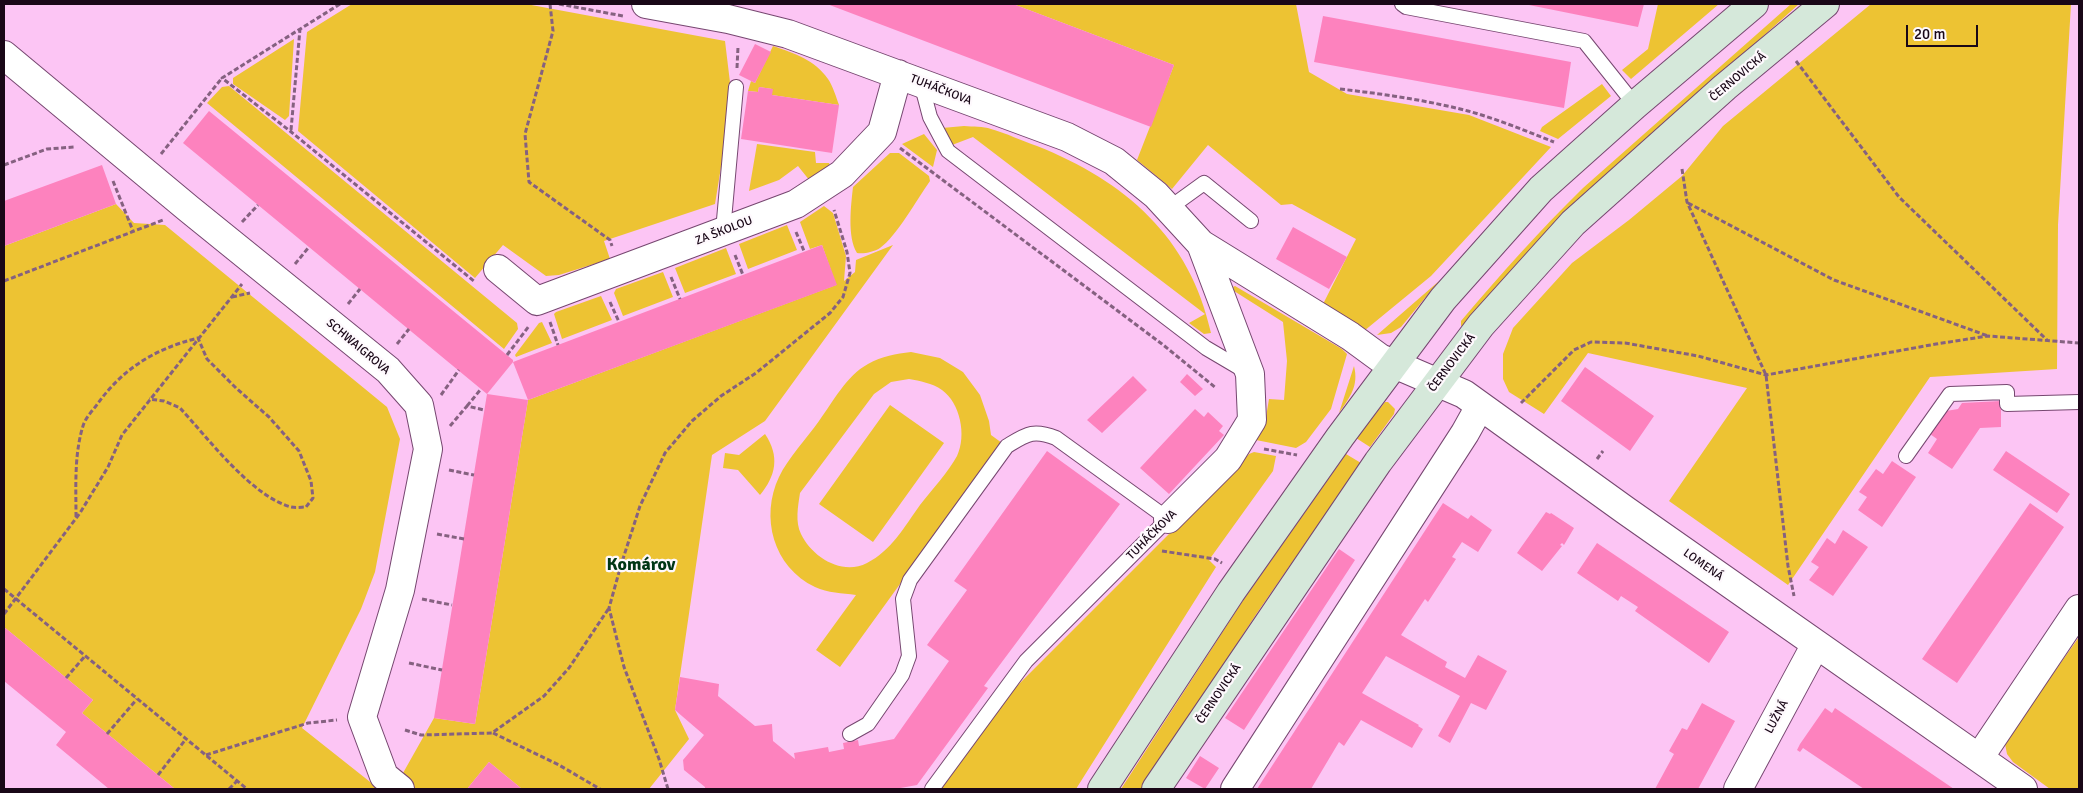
<!DOCTYPE html>
<html>
<head>
<meta charset="utf-8">
<style>
	body { margin:0 }
	#map { position:relative; width:2083px; height:793px; overflow:hidden; background:#fcc5f4; font-family:Signika,sans-serif }
	canvas { display:block }
	.frame { position:absolute; inset:0; border:5px solid #190717; pointer-events:none }
	.scale { position:absolute; left:1906px; top:25px; width:72px; height:22px; box-sizing:border-box; border:2px solid #190717; border-top:0; padding-left:6px; font-size:15px; line-height:18px; white-space:nowrap; color:#190717; -webkit-text-stroke:4px #fef9fd; paint-order:stroke }
</style>
</head>
<body>
<div id="map">
<canvas width="2083" height="793"></canvas>
<div class="frame"></div>
<div class="scale">20 m</div>
</div>
<script>
const g = document.querySelector('canvas').getContext('2d');
g.lineJoin = 'round';
function fillPath(path, color) {
  g.fillStyle = color;
  g.fill(path, 'evenodd');
}
function strokePath(path, color, width, dash) {
  g.strokeStyle = color;
  g.lineWidth = width;
  g.lineCap = dash ? 'butt' : 'round';
  g.setLineDash(dash || []);
  g.stroke(path);
}
function drawText(font, color, halo, rows, align = 'center') {
  g.font = font + ' Signika,sans-serif';
  g.lineWidth = 4.5;
  g.setLineDash([]);
  g.textBaseline = 'middle';
  g.strokeStyle = halo;
  g.fillStyle = color;
  for (const [text, x, y, turn = 0] of rows) {
    g.save();
    g.translate(x, y);
    g.rotate((+turn || 0) * Math.PI / 180);
    g.textAlign = isNaN(turn) ? turn : align;
    if (halo) g.strokeText(text, 0, 0);
    g.fillText(text, 0, 0);
    g.restore();
  }
}
const green = new Path2D(`
	M352 4H526L725 41 732 99 715 204 604 241 610 259 559 275 546 276 503 245 475 278 298 131 307 32Z
	M1013 4H1296L1309 72 1347 94 1469 115 1551 147 1431 276 1364 331 1322 306 1356 239 1292 204 1281 205 1208 145 1172 189 1137 160 1174 65Z
	M1658 4H1719L1631 79 1622 70 1648 49Z
	M1791 4H1799L1558 220 1513 269 1465 325 1461 326V321C1500 275 1540 230 1583 188Z
	M1871 4H2071L2058 225 2057 369 1930 377 1788 585 1669 501 1747 388 1588 353 1544 414 1509 392 1503 379V354L1513 328 1572 263 1629 220 1682 176 1723 126Z
	M294 39 289 116 285 120 233 84V78Z
	M773 46C794 53 815 60 828 79 833 86 836 97 839 105L772 95V89L759 87 758 92 748 91 751 81 755 83Z
	M1602 84 1611 96 1558 139 1540 131 1542 127Z
	M229 86 517 323 518 329 504 349 207 103 222 87Z
	M964 126C973 127 983 126 991 129 1006 133 1022 141 1037 146 1125 181 1190 237 1211 333L1204 334 1189 323 1205 314 973 137 952 145 942 128Z
	M924 134 937 150 933 167 902 144Z
	M757 144 815 152 816 163H829L830 166 810 181 798 166 779 180 749 191Z
	M890 153H899L929 176 930 181C918 198 896 237 880 248 874 252 864 254 857 253 847 237 851 205 853 187Z
	M116 204 134 223 165 225 387 407 400 439 375 572 361 609 302 728 379 789H175L82 713 93 700 4 627V246Z
	M824 206 833 213 846 256 844 281 855 272 856 260 893 245 765 421 712 455 675 710 689 739 649 789H522L489 762 467 789H394L434 718 475 724 528 400 836 285 822 245 810 249 800 222Z
	M787 225 797 250 748 269 739 244Z
	M726 248 736 274 685 293 675 268Z
	M663 272 673 297 623 316 614 293 616 289Z
	M1439 281 1401 327 1391 333 1377 335Z
	M1235 286 1342 349 1347 354 1331 409 1306 442 1296 448 1256 440 1266 417 1269 399 1284 400 1287 361 1283 322 1234 291 1233 287Z
	M601 296 612 320 562 339 554 314 556 312Z
	M542 322 552 343 516 357 515 355 539 323Z
	M911 352 940 358 963 372 980 395 989 421 991 435 1002 443 840 667 816 650 856 595C842 593 828 593 815 587 773 567 760 517 779 477 788 458 807 438 819 421 833 402 846 376 868 364 882 356 896 354 911 352ZM909 379C920 381 932 383 942 390 960 403 967 435 957 456 949 471 931 491 920 505 905 526 891 551 867 563 842 576 812 557 801 534 795 522 798 506 800 493L874 394 891 382Z
	M1354 366C1359 386 1350 397 1339 413Z
	M1385 402H1388L1395 409 1394 414 1370 447 1356 438Z
	M890 405 944 443 873 542 819 504Z
	M765 434C780 456 776 476 760 495L738 470 723 468 725 453 739 455Z
	M1254 452 1276 456 1273 471 1209 560 1216 567 1076 789H940L1012 691 1249 454Z
	M1346 454 1361 463 1257 613 1142 789H1121L1242 602Z
	M2079 637V789H2050L2013 762 2007 754 2005 744 2009 736Z`);
const building = new Path2D(`
	M827 4H1013L1174 65 1151 127Z
	M1524 4H1644L1638 27Z
	M1323 16 1571 62 1564 108 1314 62Z
	M755 44 771 52 755 83 739 75Z
	M759 87 773 89 772 95 839 105 832 153 741 139 748 91 758 92Z
	M209 111 513 360V362L487 394 183 143Z
	M102 165 116 204 4 246V201Z
	M1293 227 1347 257 1329 289 1276 259Z
	M822 245 837 285 528 400 513 362Z
	M1585 367 1654 416 1630 451 1561 401Z
	M1187 374 1203 389 1195 396 1180 382Z
	M1133 376 1147 390 1102 433 1087 420Z
	M487 394 528 400 475 724 434 718Z
	M2001 401V427L1980 428 1952 469 1928 453 1937 439 1930 434 1946 411 1958 409 1962 403Z
	M1195 409 1204 417 1208 412 1223 426 1219 431 1224 435 1169 494 1140 468Z
	M1047 451 1120 504 984 686 988 688 917 785 895 789H705V787L684 770 683 760 704 735 675 710 680 677 719 684 718 696 755 726 772 724 773 741 795 759 794 753 828 747 829 752 844 749 843 743 858 740 859 746 894 739 949 661 927 645 967 590 954 581Z
	M2006 451 2070 494 2057 513 1993 470Z
	M1892 461 1916 477 1882 527 1858 510 1867 497 1859 492 1876 469 1883 474Z
	M1443 503 1468 519 1471 515 1492 530 1478 552 1462 542 1452 557 1456 559 1428 602 1425 599 1401 635 1447 662 1445 667 1465 678 1478 655 1507 671 1486 710 1471 703 1450 743 1438 736 1460 696 1386 656 1362 693 1419 725 1418 726 1423 729 1412 748 1361 720 1344 746 1339 742 1311 789H1257Z
	M2030 503 2064 527 1957 683 1922 659Z
	M1546 512 1550 514 1551 513 1574 528 1564 545 1562 543 1560 545 1562 546 1542 571 1517 553Z
	M1843 530 1868 547 1833 596 1809 580 1819 567 1811 562 1827 538 1835 544Z
	M1597 543 1729 632 1709 663 1635 611 1638 607 1621 596 1618 601 1577 573Z
	M1339 549 1355 560 1244 730 1225 718Z
	M4 627 93 700 82 713 175 789H109L56 745 66 732 4 681Z
	M1702 703 1735 721 1698 789H1655L1674 754 1669 751 1682 728 1687 730Z
	M1825 708 1832 713 1835 708 1954 789H1864L1803 748 1800 752 1797 750 1800 744Z
	M1200 756 1219 768 1205 789 1186 778Z
	M489 762 522 789H467Z`);
const path = new Path2D(`
	M340 4 222 78 290 131 475 282
	M550 4 553 31 525 134 529 182 610 240 612 246
	M559 4 623 16
	M1796 61 1899 197 2047 340
	M737 68 738 47
	M1340 89C1383 94 1426 100 1468 111 1497 119 1526 131 1554 142
	M291 130 300 29
	M900 148 1162 344 1216 388
	M161 154 222 78
	M4 165 47 149 74 147
	M1682 169 1687 202 1766 375 1788 566 1794 596
	M113 181 133 231
	M1688 203 1834 280 1988 336
	M242 222 258 205
	M796 232 804 251
	M735 255 743 275
	M295 264 309 247
	M671 277 680 299
	M4 281 163 220
	M232 297 250 293
	M610 302 619 322
	M348 304 360 289
	M550 322 558 345
	M397 344 409 329
	M507 355 529 326
	M441 395 459 370
	M1521 403 1574 350 1591 342 1625 343 1698 356 1766 375 1936 344 1988 336 2079 343
	M467 406 481 389
	M450 426 467 406 484 410
	M1264 449 1297 455
	M1597 459 1603 451
	M449 470 474 475
	M76 517C76 487 74 455 83 426 85 419 91 412 96 406 122 369 154 349 198 338L207 359 236 388 269 417 299 451 311 481 313 498 306 507C302 507 296 508 291 507 251 496 208 438 180 408L164 401 149 399
	M437 534 464 539
	M1162 551 1215 559 1222 563
	M4 589 247 789
	M422 599 452 605
	M4 614 80 513 108 467 122 435 242 284
	M409 663 442 670
	M66 678 85 656
	M405 730 421 735 492 733 544 696 569 668 609 608
	M493 733 559 765 600 789
	M107 734 137 699
	M206 755 308 723 337 720
	M158 775 186 739
	M229 789 237 781
	M668 789 659 759 624 667 609 608 621 565 640 506 665 453 692 421 721 396 756 373 830 313 843 297 850 273 847 252 834 210`);
const service = new Path2D(`
	M1402 4 1406 7 1584 41 1635 105
	M921 83 930 117 948 151 1206 348 1245 371
	M1168 209 1204 183 1251 221
	M723 231 736 87
	M1906 456 1950 394 2007 392V404L2079 402
	M850 734 868 724 902 675 909 656 903 599 910 580 1007 446C1027 434 1033 429 1056 438L1168 519 1026 661 932 789`);
const minor = new Path2D(`
	M646 4 728 19 788 34 1067 137 1114 161 1156 195 1201 244 1350 336 1380 358 1464 394 1625 510 2023 789
	M4 55 189 209 388 370 419 405 428 449 400 590 362 717 384 776 400 789
	M498 269 537 301 796 204 842 174 882 132 898 74
	M1168 519 1228 459 1252 420 1250 374 1201 244
	M1979 758 2079 609
	M1235 789 1465 433 1480 406
	M1738 789 1816 644`);
const secondary = new Path2D(`
	M1102 789 1231 592 1340 437 1443 299 1541 189 1635 105 1754 4
	M1156 789 1378 462 1481 325 1573 223 1725 87 1825 4`);
const streetNames = [
	["ČERNOVICKÁ",1738,77,-40],
	["TUHÁČKOVA",941,90,21],
	["ZA ŠKOLOU",724,231,-21],
	["SCHWAIGROVA",358,347,40],
	["ČERNOVICKÁ",1452,363,-53],
	["TUHÁČKOVA",1152,535,-45],
	["LOMENÁ",1703,565,35],
	["ČERNOVICKÁ",1219,694,-56],
	["LUŽNÁ",1777,717,-62]
];
const districtNames = [
	["Komárov",641,565]
];
fillPath(green, '#edc333');
fillPath(building, '#fd82be');
strokePath(service, '#764770', 16);
strokePath(minor, '#764770', 30);
strokePath(secondary, '#764770', 30);
strokePath(path, '#856180', 3, [5, 2.5]);
strokePath(service, '#fff', 14);
strokePath(minor, '#fff', 28);
strokePath(secondary, '#d5e8da', 28);
drawText('12px', '#190717', '#fef9fd', streetNames);
drawText('bold 18px', '#003615', '#fef9fd', districtNames);
</script>
</body>
</html>
